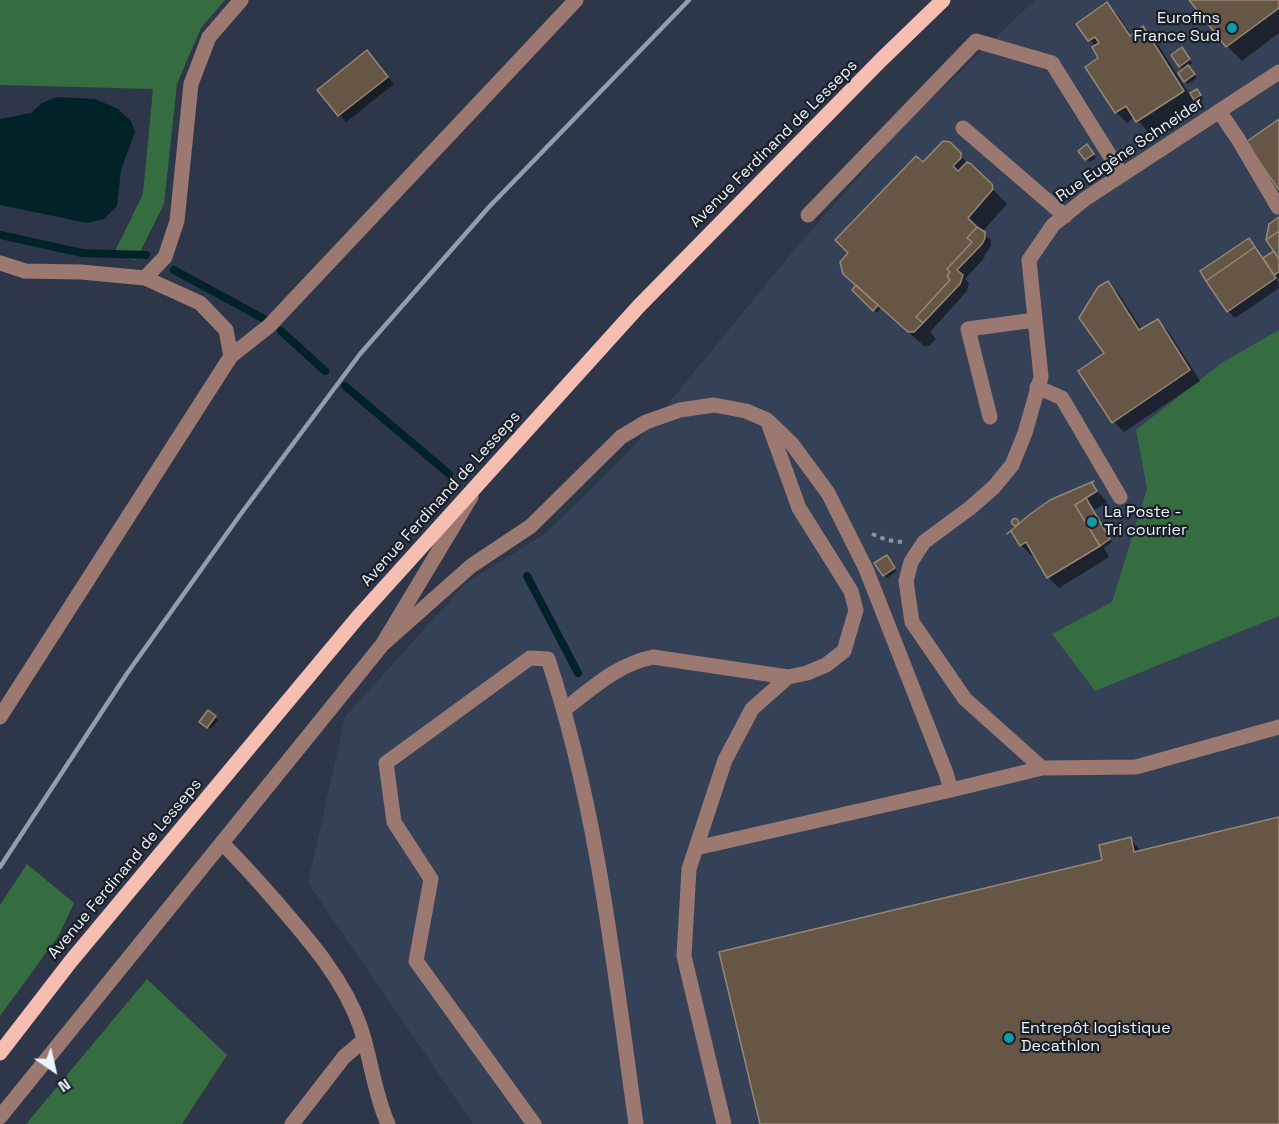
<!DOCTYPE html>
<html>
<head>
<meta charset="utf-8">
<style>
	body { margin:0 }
	#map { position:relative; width:1279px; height:1124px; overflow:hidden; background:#2e3749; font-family:"Space Grotesk",sans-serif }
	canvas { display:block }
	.north { position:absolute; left:24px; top:1040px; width:60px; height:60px; -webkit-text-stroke:4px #1a1f27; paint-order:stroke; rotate:146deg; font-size:16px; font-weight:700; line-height:24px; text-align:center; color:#edf3ff }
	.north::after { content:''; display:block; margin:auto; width:21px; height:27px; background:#edf3ff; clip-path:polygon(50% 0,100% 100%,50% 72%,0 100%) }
</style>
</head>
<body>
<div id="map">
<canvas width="1279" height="1124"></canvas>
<div class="north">N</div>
</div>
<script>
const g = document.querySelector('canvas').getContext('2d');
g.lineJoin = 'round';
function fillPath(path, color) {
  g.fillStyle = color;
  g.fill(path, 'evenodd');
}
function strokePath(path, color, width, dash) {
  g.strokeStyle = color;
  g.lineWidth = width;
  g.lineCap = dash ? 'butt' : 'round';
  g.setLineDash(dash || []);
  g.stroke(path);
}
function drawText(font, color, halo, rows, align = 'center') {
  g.font = font + ' "Space Grotesk",sans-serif';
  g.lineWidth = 4.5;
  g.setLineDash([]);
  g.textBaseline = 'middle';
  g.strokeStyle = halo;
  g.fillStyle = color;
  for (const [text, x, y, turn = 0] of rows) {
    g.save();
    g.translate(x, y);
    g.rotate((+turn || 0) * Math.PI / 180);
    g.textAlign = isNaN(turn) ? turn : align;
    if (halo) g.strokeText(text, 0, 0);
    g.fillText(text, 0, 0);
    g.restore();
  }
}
const built = new Path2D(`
	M1035 0H1279V1124H473L308 883 345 717 465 584 547 532 632 448 790 255 905 124Z`);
const green = new Path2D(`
	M0 0H225L201 28 177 84 164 204 136 260 113 255 143 194 153 89 0 85Z
	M1279 330V616L1095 691 1052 634 1112 602 1147 489 1136 430 1223 362Z
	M27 864 74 903 59 935 0 1016V905Z
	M147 979 227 1055 182 1124H26Z`);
const water = new Path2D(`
	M57 97 95 99 118 109 131 121 135 132 121 170 117 206 104 219 87 223 0 205V119L31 113 42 103Z`);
const shadow = new Path2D(`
	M1191 0H1279V33L1242 61 1227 46Z
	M1107 4 1118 15 1132 36 1143 28 1154 38 1194 102 1148 132 1135 117 1127 123 1116 112 1096 47 1078 24Z
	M1185 52 1192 63 1187 66 1197 78 1188 84 1185 81 1184 70 1180 66Z
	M373 59 394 84 346 122 319 90Z
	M1191 94H1200L1203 98 1198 102Z
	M949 144 1007 204 982 232 991 240V246L984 256 985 257 965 279 969 283 967 291 930 332 936 339 929 346H924L881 308 877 313 857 293 923 164Z
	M1090 149 1096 158 1090 162 1087 159Z
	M1279 219V277L1277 278 1279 288 1235 318 1228 311 1257 251 1264 259 1276 251Z
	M1108 283 1119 294 1142 330 1158 321 1169 332 1200 381 1124 432 1114 422 1106 354Z
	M1091 484 1107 502 1093 511 1112 542 1104 548 1109 557 1059 588 1048 577 1035 554 1032 556 1021 545 1016 528 1012 523 1017 520 1021 524Z
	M887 556 897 571 887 578 884 575Z
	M215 717 218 720 211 729 204 725Z
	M1279 819V1124H761L1104 861 1130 839 1142 852Z`);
const stream = new Path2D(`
	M0 235 82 253 146 255
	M174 270 266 320
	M281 331 325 371
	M345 386 449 474
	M527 576 578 673`);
const building = new Path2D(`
	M1189 0H1279V8L1226 47Z
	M1107 2 1130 36 1143 26 1184 91 1136 122 1126 106 1115 113 1085 67 1098 58 1092 47 1099 43 1095 37 1088 41 1076 24Z
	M1182 47 1190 59 1179 67 1171 55Z
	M367 50 388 77 338 116 317 90Z
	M1188 65 1195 74 1184 82 1178 73Z
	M1197 89 1201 95 1194 100 1190 93Z
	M1279 119V190L1246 142Z
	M943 141 950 142 961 153V158L953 166 958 171 967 162 971 164 992 184 993 189 968 218 977 227 967 238 972 242 947 269 950 272 947 276 950 280 916 317 923 323 914 332H908L843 274 840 262 848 253 835 240 916 156 923 162Z
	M1087 144 1094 154 1085 160 1078 151Z
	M1279 217V231L1266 240 1269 224Z
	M977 227 985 232V238L982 244 957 270 963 275 960 284 923 323 916 317 950 280 947 276 950 272 947 269 972 242 967 238Z
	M1279 231V259L1266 240Z
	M1249 238 1255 247 1206 281 1200 271Z
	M1255 247 1276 278 1227 312 1206 281Z
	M1274 251 1279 259V272L1274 275 1263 258Z
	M1108 281 1139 330 1158 319 1190 370 1112 423 1078 371 1104 353 1079 318 1098 287Z
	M856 285 878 305 873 311 852 290Z
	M1094 481 1092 483 1097 491 1075 505 1100 546 1047 578 1026 542 1020 546 1011 531 1007 534 1029 515 1050 500Z
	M1086 498 1110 539 1100 546 1075 505Z
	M1011.5 522a3.5 3.5 0 1 1 7 0a3.5 3.5 0 1 1-7 0Z
	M887 555 895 568 883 576 874 563Z
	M208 710 216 716 207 728 199 722Z
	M1279 817V1124H760L719 952 1102 860 1099 845 1131 837 1134 852Z`);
const path = new Path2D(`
	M872 534 887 540 902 542`);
const minor = new Path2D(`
	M1219 111 1238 139 1278 207
	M963 128 1065 216
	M808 215 976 41 1052 63 1122 175
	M0 263 25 271 81 272 145 278 200 303 226 330 231 356 0 717
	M145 278 165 257 177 221 191 84 209 37 241 0
	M231 356 269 326 576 0
	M1037 387 1062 398 1120 497
	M990 417 968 329 1035 320
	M382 645 471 566 531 526 621 437 646 422 680 410 714 405 746 411 767 420 792 444 828 493 866 569 946 773 951 790
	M565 709C594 687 616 665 653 657L788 677 807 673 826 665 844 651 856 610 851 591 799 508 769 425
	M1042 768 965 699 912 622 906 581 911 562 924 542 970 508 994 487 1012 465 1025 433 1041 377 1029 260 1053 225 1085 199 1279 72
	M222 843C242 863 260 883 278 904 310 941 344 980 360 1026 371 1058 374 1093 388 1124
	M696 848 951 790 1042 768 1136 767 1279 727
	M0 1117 382 645 471 497
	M292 1124 344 1057 364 1040
	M534 1124 416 961 431 879 394 822 386 763 530 658 548 659C598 810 614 968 636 1124
	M724 1124 684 956 689 869 725 760 752 709 788 677`);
const major = new Path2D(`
	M0 1053 71 961 358 617 639 306 881 60 943 0`);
const rail = new Path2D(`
	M0 867 126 675 240 515 360 354 489 207 689 0`);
const markers = [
	[1232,28,6,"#0f9aa8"],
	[1092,522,6,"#0f9aa8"],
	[1009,1038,6,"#0f9aa8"]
];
const poiNames = [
	["Eurofins",1220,19,"right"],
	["France Sud",1220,37,"right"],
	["La Poste -",1104,513],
	["Tri courrier",1104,531],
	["Entrepôt logistique",1021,1029],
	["Decathlon",1021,1047]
];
const streetNames = [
	["Avenue Ferdinand de Lesseps",774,144,-45],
	["Rue Eugène Schneider",1130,150,-34],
	["Avenue Ferdinand de Lesseps",441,499,-48],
	["Avenue Ferdinand de Lesseps",125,869,-50]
];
fillPath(built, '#354157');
fillPath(green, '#356c40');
fillPath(water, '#012328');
fillPath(shadow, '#0007');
strokePath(stream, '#012328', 8);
fillPath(building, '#665645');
strokePath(building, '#978674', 1.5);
strokePath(path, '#8b92a1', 4, [4.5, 4.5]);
strokePath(minor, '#9b7971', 15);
strokePath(major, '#f6beb1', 15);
strokePath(rail, '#959dac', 4.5);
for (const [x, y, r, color] of markers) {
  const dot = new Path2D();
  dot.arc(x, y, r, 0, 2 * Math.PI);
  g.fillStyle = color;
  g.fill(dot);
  strokePath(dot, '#1a1f27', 2);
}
drawText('16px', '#edf3ff', '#1a1f27', poiNames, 'left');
drawText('16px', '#edf3ff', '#1a1f27', streetNames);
</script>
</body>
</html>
